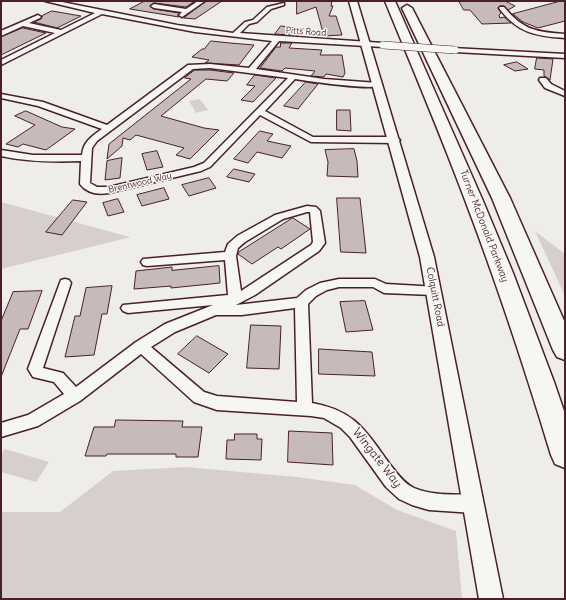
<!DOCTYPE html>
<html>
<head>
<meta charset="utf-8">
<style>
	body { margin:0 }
	#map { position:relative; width:566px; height:600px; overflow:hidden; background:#efedea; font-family:Delius,sans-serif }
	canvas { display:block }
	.frame { position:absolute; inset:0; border:2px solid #4a1f2b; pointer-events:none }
</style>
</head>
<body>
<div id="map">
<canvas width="566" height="600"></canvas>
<div class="frame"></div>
</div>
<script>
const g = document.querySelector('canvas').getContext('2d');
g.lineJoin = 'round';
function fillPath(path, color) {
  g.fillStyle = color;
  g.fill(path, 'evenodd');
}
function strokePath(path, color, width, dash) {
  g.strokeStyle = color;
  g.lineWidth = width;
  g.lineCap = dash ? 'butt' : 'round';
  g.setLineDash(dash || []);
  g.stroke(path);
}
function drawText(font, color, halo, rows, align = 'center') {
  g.font = font + ' Delius,sans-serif';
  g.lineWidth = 3;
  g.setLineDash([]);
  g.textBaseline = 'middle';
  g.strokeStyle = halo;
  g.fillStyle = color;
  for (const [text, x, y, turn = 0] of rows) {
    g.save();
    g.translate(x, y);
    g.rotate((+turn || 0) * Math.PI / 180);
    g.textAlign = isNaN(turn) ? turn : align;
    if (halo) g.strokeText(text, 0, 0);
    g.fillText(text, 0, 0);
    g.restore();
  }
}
const green = new Path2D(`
	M200 99 208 110 196 113 189 101Z
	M1 202 130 237H131L1 269Z
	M535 231 565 254V296Z
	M5 449 49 462 36 482 1 472V454Z
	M186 467 297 477 355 485 397 510 456 531 462 599H1V512H60L113 471Z`);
const building = new Path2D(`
	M145 1H195L186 7 154 3 150 6 154 9 179 13 178 15 179 17 130 9Z
	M206 1H222L195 19 184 18Z
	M297 1H332L331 6H333L329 16H336L342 35 324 36 316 7 297 14Z
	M459 1H505L515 6 508 10 504 6H500L498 8 501 13 499 15 500 18 504 17 511 23 482 24 470 10H464Z
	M561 1H565V21L538 28 523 22 513 14Z
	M52 11 81 16 57 28 34 22 41 19 42 16Z
	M281 26 304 29 298 36 275 34Z
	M23 28 46 33 1 55V37Z
	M211 41 230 43 254 45 239 65 205 63 209 60 192 57 202 49H204Z
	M281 43H292L289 48 322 50 320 55H342L345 73 343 77 326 74 324 77 311 76 315 71 285 68 282 71 260 68 276 47H280Z
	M537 58 553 59 550 80 544 76V70L535 69Z
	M517 62 528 69 515 71 504 65Z
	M195 70H210L234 73 227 81 206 79 161 116 204 128 219 130 190 159 176 155 184 148 136 135 130 140 123 138 122 146 107 159 109 144 191 79 185 78Z
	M255 75 276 78 253 102 241 100 255 86 247 85Z
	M306 82 318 84 298 109 284 106Z
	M337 110H350L351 131 337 130Z
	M26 111 62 127 75 129 46 150 23 144 18 147 6 144 35 125 15 116Z
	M260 131 273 134 267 141 291 146 282 158 257 152 248 163 234 159Z
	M354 149 357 161 358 177 327 176 328 162 325 150Z
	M157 151 163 167 147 170 142 154Z
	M122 158 120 178 105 180 107 161Z
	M234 169 255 174 249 182 227 177Z
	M209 178 216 188 189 196 182 185Z
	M164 188 169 199 142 206 137 195Z
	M337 198H360L366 253 341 252Z
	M118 199 124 212 108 216 103 203Z
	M73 200 87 202 62 235 46 232Z
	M293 218 310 229 281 249 278 247 252 264 238 254 239 252Z
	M219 266 220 283 171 288V286L134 289 136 271 172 267V270Z
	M112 286 107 314H102L94 355 65 357 75 316H80L86 288Z
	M42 291 28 329H20L1 377V321L13 292Z
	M365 301 373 330 346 332 340 302Z
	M251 325 281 326 279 369 247 368Z
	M197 336 228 354 209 373 178 354Z
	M319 349 372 352 375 376 319 374Z
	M116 420 183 421 182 427H202L198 457H176V454H107L106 456H85L94 427H114Z
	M289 431 332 433 333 465 288 462Z
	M235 434H257V439H262L261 460 226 459 227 440H234Z`);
const minor = new Path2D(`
	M45 1H57L177 25 233 33 245 22 253 20 267 7 284 3V5L271 9 257 22 249 24 240 33 383 43 387 45 383 47 279 41 256 69 324 79 378 83 382 85C375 91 308 81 295 79L265 111 313 137H395L400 140 395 143 311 142 260 115 210 167 201 171 109 193C98 195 87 193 80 184L81 161C54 162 28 162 1 156V150L33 155H82C83 142 92 136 102 129L38 106 1 98V94L43 102 107 125 188 65 210 64 249 68 272 41 195 32 102 14 1 65V60L55 33 23 26 1 36V31L38 15 41 17 40 18 29 23 61 30 95 13ZM210 68 288 78 204 163 194 167 109 187H97L90 183 92 148 97 141 193 69Z
	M198 1H205L182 17 179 15 182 12 154 8 151 6 154 4 186 9Z
	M500 7H504C523 30 536 32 565 34V38C535 36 518 33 499 8Z
	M452 48 565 54V58L455 52H452Z
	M540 78H546L551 84 565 91V96L545 88 539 80Z
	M307 206 316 207 320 211 325 243 319 251 255 295 236 305 297 298 306 290 320 283 339 279H375L386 284 438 287 439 290 438 293 433 295 384 293 373 287H339L327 290 316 296 308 304 312 403C358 411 367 434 392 467 398 475 405 484 414 488 432 496 455 494 474 495L480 498 483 504 480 510 474 513 429 510 412 505 399 499 386 487 350 437 341 428 324 418 311 416 217 410 194 402 141 354 80 401 38 426 1 437V423L28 415 64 394 54 382 33 377 28 369 61 280 65 279 69 280 71 283 43 368 63 373 76 387 136 342 165 324 213 305 128 313 123 311 121 308 123 305 228 295 225 260 147 266 143 265 141 262 143 259 225 252 228 244 237 236 275 215ZM307 212H310L313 242 311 245 241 291 236 256 238 248 245 242 283 219ZM295 308 297 402 217 396 204 392 151 347 175 332 216 315H242Z`);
const tertiary = new Path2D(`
	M349 1H357L434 257 503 599H479L420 257Z`);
const motorway = new Path2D(`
	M385 1H395L483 201 513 273 554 382 565 414V468L555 464 551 455C525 369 497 284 465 200 440 133 412 67 385 1Z
	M407 5 412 8 510 198 565 323V360L557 357 553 350 492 198 402 8Z`);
const minorBridge = new Path2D(`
	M383 45 455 50`);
const farStreetnames = [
	["Pitts Road",306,32,4],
	["Brentwood Way",140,183,-13]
];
const streetNames = [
	["Turner McDonald Parkway",484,226,69],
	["Colquitt Road",435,297,79]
];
const nearStreetnames = [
	["Wingate Way",377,458,52]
];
fillPath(green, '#d7cfce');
fillPath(building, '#c6babb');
strokePath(building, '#4a1f2b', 1);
strokePath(minor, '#4a1f2b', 3);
strokePath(tertiary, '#4a1f2b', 3);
strokePath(motorway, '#4a1f2b', 3);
fillPath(minor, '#f6f6f2');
fillPath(tertiary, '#f6f6f2');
fillPath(motorway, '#f6f6f2');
strokePath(minorBridge, '#4a1f2b', 8, []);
strokePath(minorBridge, '#f6f6f2', 7);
drawText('9px', '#4a1f2b', '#f6f6f2', farStreetnames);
drawText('10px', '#4a1f2b', '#f6f6f2', streetNames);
drawText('12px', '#4a1f2b', '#f6f6f2', nearStreetnames);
</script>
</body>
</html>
